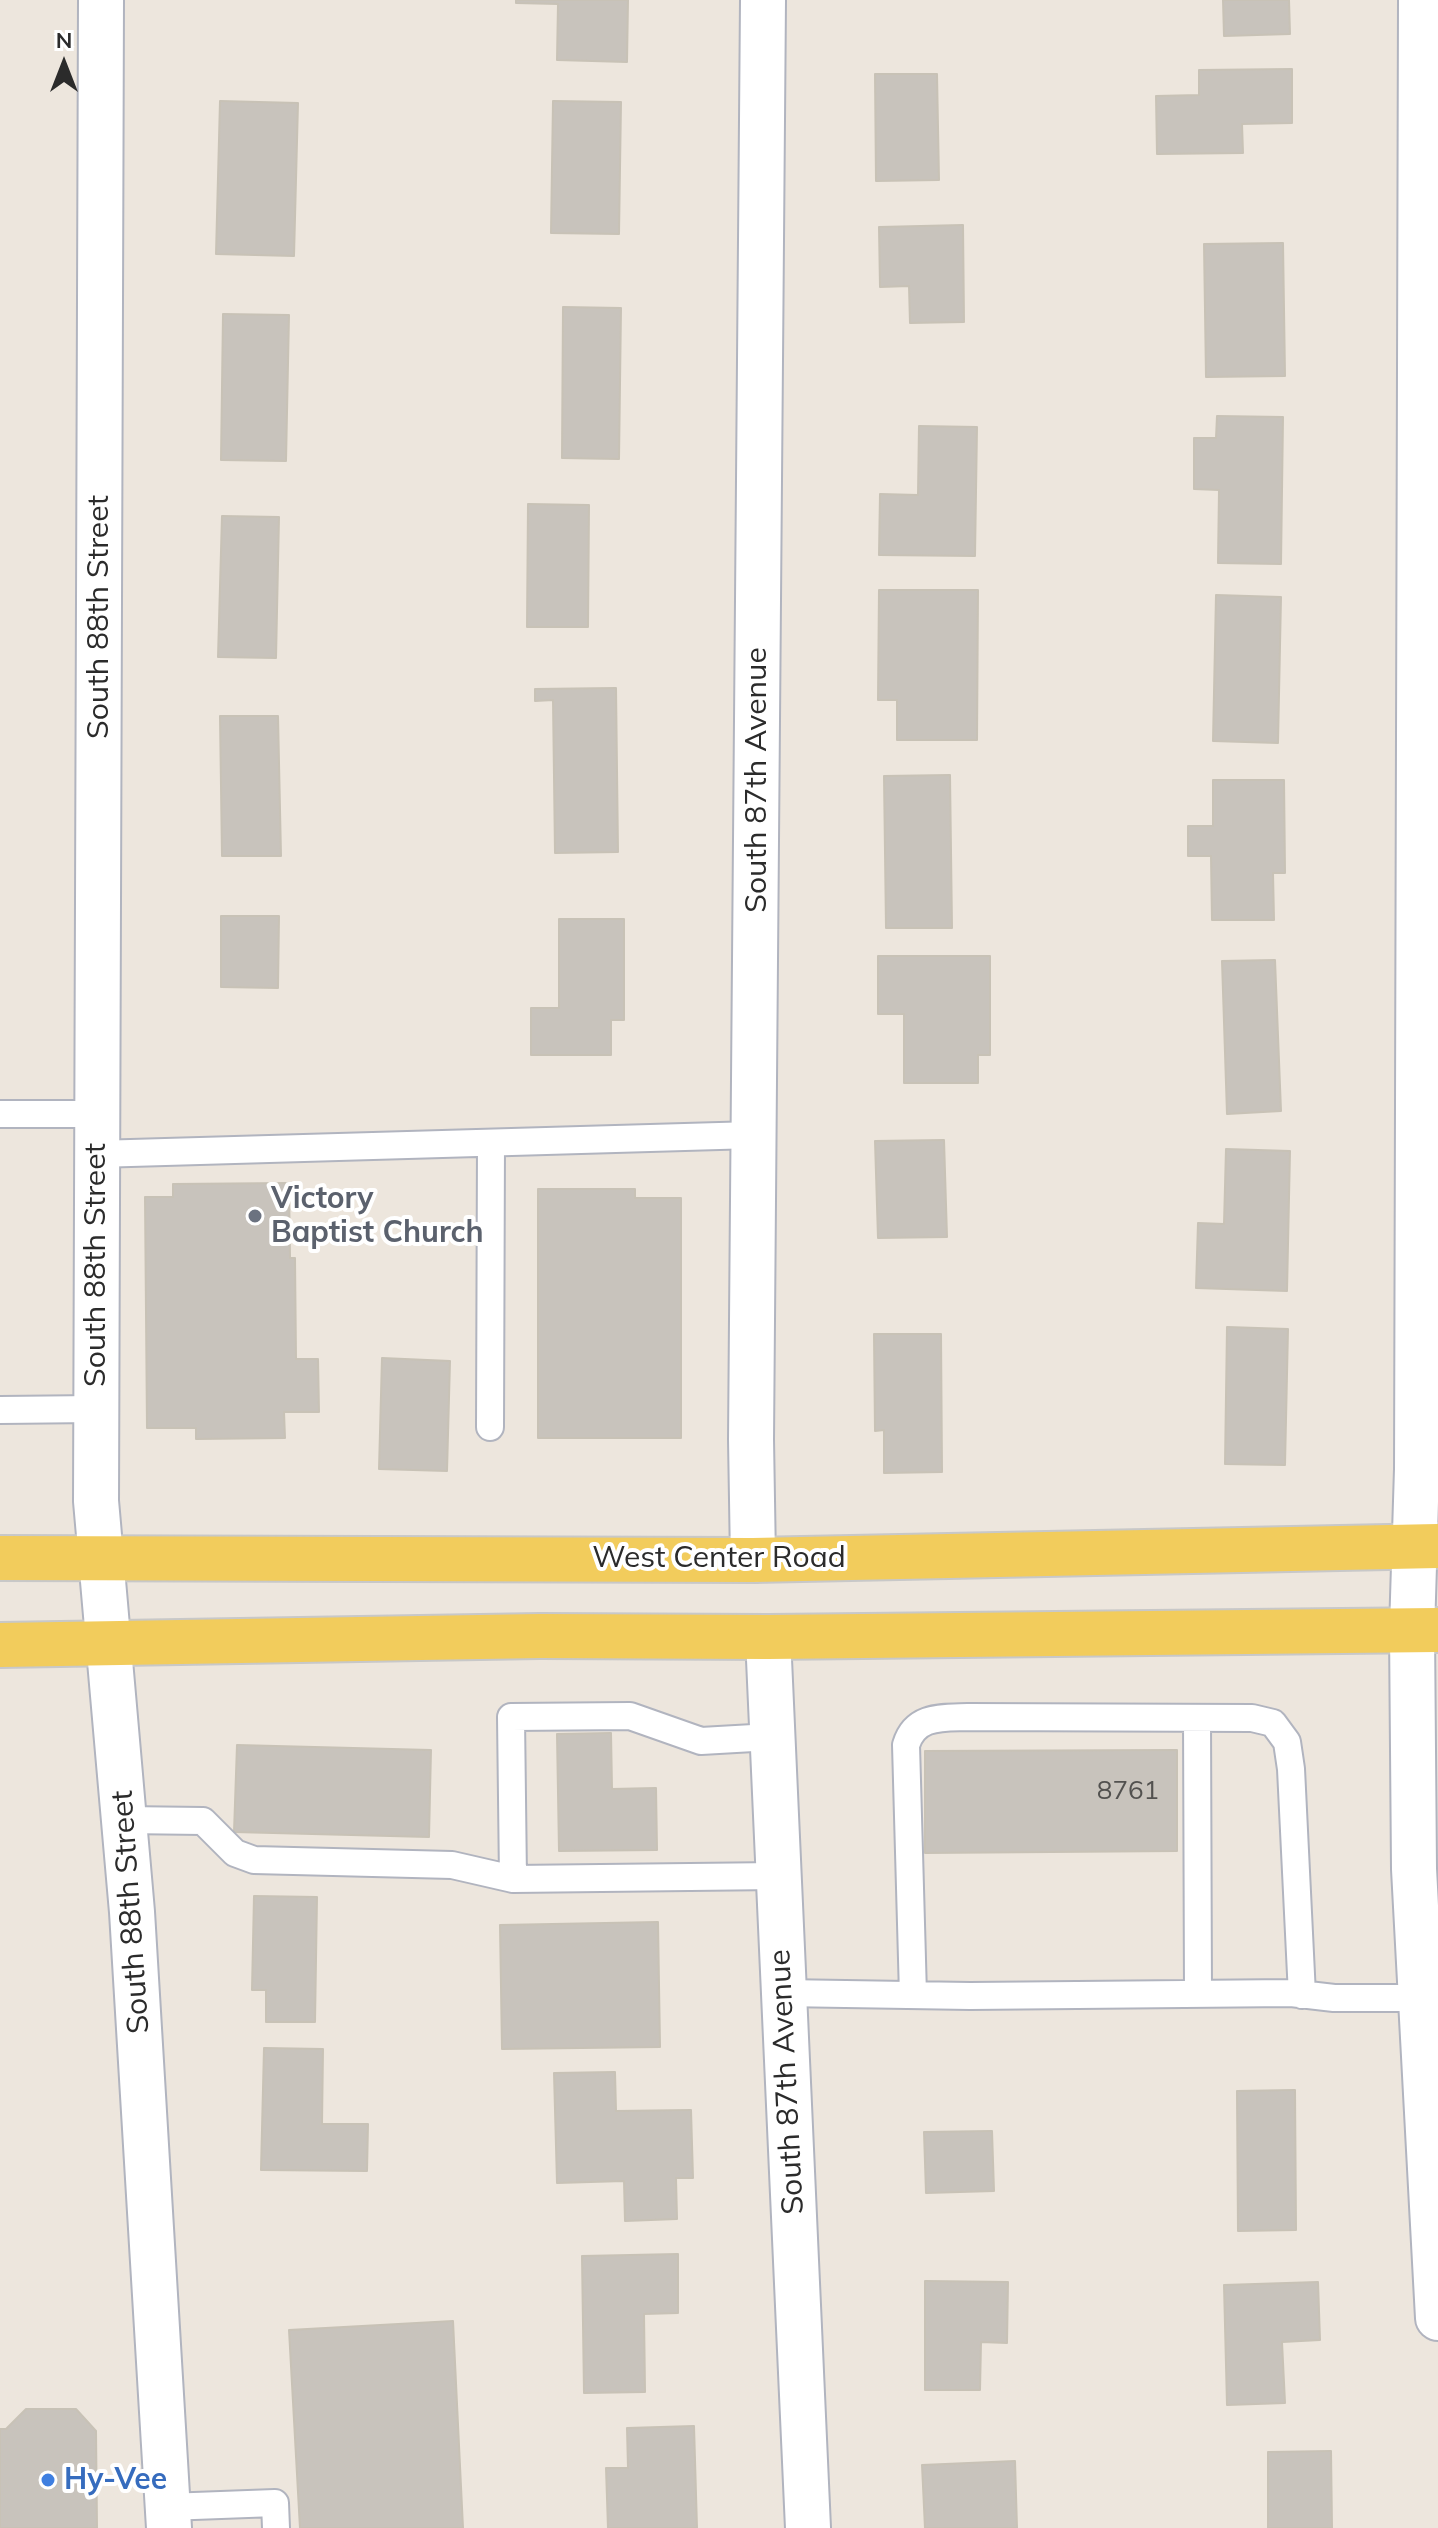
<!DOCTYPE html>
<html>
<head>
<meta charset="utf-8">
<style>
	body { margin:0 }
	#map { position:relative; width:1438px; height:2528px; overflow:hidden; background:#ede6dd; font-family:Mulish,sans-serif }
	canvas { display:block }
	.north { position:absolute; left:24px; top:24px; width:80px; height:80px; -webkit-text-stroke:6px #fff; paint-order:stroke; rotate:0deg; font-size:22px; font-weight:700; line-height:32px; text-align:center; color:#2b2b2b }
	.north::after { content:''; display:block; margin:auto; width:28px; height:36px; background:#2b2b2b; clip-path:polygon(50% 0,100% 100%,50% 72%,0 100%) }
</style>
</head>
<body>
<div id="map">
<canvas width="1438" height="2528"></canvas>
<div class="north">N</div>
</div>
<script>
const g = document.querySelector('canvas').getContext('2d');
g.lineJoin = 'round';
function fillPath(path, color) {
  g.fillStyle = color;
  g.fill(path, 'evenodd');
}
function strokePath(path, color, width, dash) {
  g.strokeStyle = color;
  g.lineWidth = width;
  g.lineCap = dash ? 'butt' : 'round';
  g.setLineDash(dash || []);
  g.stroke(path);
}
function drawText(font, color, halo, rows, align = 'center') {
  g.font = font + ' Mulish,sans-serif';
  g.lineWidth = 8;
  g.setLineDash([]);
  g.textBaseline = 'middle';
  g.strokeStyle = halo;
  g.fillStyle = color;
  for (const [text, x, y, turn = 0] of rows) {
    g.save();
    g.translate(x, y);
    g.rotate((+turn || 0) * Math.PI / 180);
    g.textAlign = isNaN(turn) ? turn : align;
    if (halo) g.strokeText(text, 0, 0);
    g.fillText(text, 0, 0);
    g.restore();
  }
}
const building = new Path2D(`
	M516 0H628L627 62 557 60 558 4 516 3Z
	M1223 0H1289L1290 34 1224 36Z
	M1292 69V123L1242 124 1243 153 1157 154 1156 96 1199 95V70Z
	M875 74H937L939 180 876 181Z
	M220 101 298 103 294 256 216 254Z
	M553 101 621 102 619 234 551 233Z
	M963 225 964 322 910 323 909 286 880 287 879 227Z
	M1283 243 1285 376 1206 377 1204 244Z
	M563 307 621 308 619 459 562 458Z
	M223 314 289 315 286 461 221 460Z
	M1217 416 1283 417 1281 564 1218 563 1219 490 1194 489V438H1216Z
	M919 426 977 427 975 556 879 555 880 494 918 495Z
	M528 504 589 505 588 627H527Z
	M222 516 279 517 276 658 218 657Z
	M879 590H978L977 740H897V700H878Z
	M1216 595 1281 597 1278 743 1213 741Z
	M616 688 618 852 555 853 553 700 535 701V689Z
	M220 716H278L281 856H222Z
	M950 775 952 928H886L884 776Z
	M1213 780H1284L1285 873H1273L1274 920H1212L1211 856H1188V826H1213Z
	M221 916H279L278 988 221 987Z
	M559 919H624V1020H611V1055H531V1008H559Z
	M878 956H990V1055H978V1083H904V1014H878Z
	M1275 960 1281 1111 1227 1114 1222 961Z
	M944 1140 947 1237 878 1238 875 1141Z
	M1226 1149 1290 1151 1287 1291 1196 1288 1198 1223 1224 1224Z
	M289 1183 290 1258H295L296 1359H318L319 1412H284L285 1438 196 1439V1428H147L145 1197H173V1184Z
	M538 1189H635V1198H681V1438H538Z
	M1227 1327 1288 1329 1285 1465 1225 1464Z
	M874 1334H941L942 1472 884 1473V1430L875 1431Z
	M382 1358 450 1361 447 1471 379 1469Z
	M611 1733 612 1789 656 1788 657 1850 559 1851 557 1734Z
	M237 1745 431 1750 429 1837 234 1832Z
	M1177 1750V1851L925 1853V1751Z
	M254 1896 317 1897 315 2022H266V1990H252Z
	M658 1922 660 2047 502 2049 500 1925Z
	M264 2048 323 2049 322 2124H368L367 2171 261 2170Z
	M615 2072 616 2111 691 2110 693 2178H676L677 2219 625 2221 624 2181 557 2183 554 2073Z
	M1295 2090 1296 2230 1238 2231 1237 2091Z
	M992 2131 994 2191 926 2193 924 2132Z
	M678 2254V2313L644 2314 645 2392 584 2393 582 2256Z
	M925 2281 1008 2282 1007 2343 981 2342 980 2390H925Z
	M1318 2282 1320 2340 1282 2342 1285 2403 1227 2405 1224 2285Z
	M453 2321 463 2528H300L289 2330Z
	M26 2409H76L96 2431 97 2528H0V2429H6Z
	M694 2426 697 2528H608L606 2468H628L627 2428Z
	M1331 2451 1332 2528H1268V2452Z
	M1015 2461 1017 2528H925L922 2465Z`);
const lane = new Path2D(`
	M0 1114H97
	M96 1154 754 1135
	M0 1410 96 1409
	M490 1427 491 1143
	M1197 1718 1198 1994
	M771 1737 701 1741 630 1716 511 1717 513 1879 778 1876
	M124 1820 203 1821 235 1853 254 1860 452 1865 513 1879
	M783 1993 970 1996 1291 1993 1334 1998H1421
	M913 1995 906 1745C915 1715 942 1718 968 1717L1252 1718 1273 1723 1287 1742 1291 1769 1302 1995
	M167 2507 275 2503 276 2528`);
const street = new Path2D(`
	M101 0 96 1501 132 1912 169 2528
	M1421 0 1417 1469 1412 1630 1414 1869 1438 2318
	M753 1560 751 1439 763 0
	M768 1637 808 2528`);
const primary = new Path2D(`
	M0 1558 753 1560 1438 1546
	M0 1645 540 1636 768 1637 1438 1630`);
const markers = [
	[255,1216,8,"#6b7280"],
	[48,2480,8,"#3f7fe0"]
];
const numberNames = [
	["8761",1128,1791]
];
const streetNames = [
	["South 88th Street",99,617,-90],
	["South 87th Avenue",757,780,-90],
	["South 88th Street",96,1265,-90],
	["West Center Road",719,1558],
	["South 88th Street",131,1912,-94],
	["South 87th Avenue",787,2082,-93]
];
const worshipNames = [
	["Victory",271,1199],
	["Baptist Church",271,1233]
];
const shopNames = [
	["Hy-Vee",64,2480]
];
fillPath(building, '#c8c3bc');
strokePath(building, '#c8c2b6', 2);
strokePath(lane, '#b1b4bf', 30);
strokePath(street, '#b1b4bf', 48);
strokePath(primary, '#c8c8c8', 48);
strokePath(lane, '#fff', 26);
strokePath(street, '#fff', 44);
strokePath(primary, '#f2cc5c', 44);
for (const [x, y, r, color] of markers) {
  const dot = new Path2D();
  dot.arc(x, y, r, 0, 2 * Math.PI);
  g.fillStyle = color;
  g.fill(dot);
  strokePath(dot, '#fff', 3);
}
drawText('26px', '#52514f', null, numberNames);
drawText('30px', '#2b2b2b', '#fff', streetNames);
drawText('bold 30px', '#5b616d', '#fff', worshipNames, 'left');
drawText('bold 30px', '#366cbe', '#fff', shopNames, 'left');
</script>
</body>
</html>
